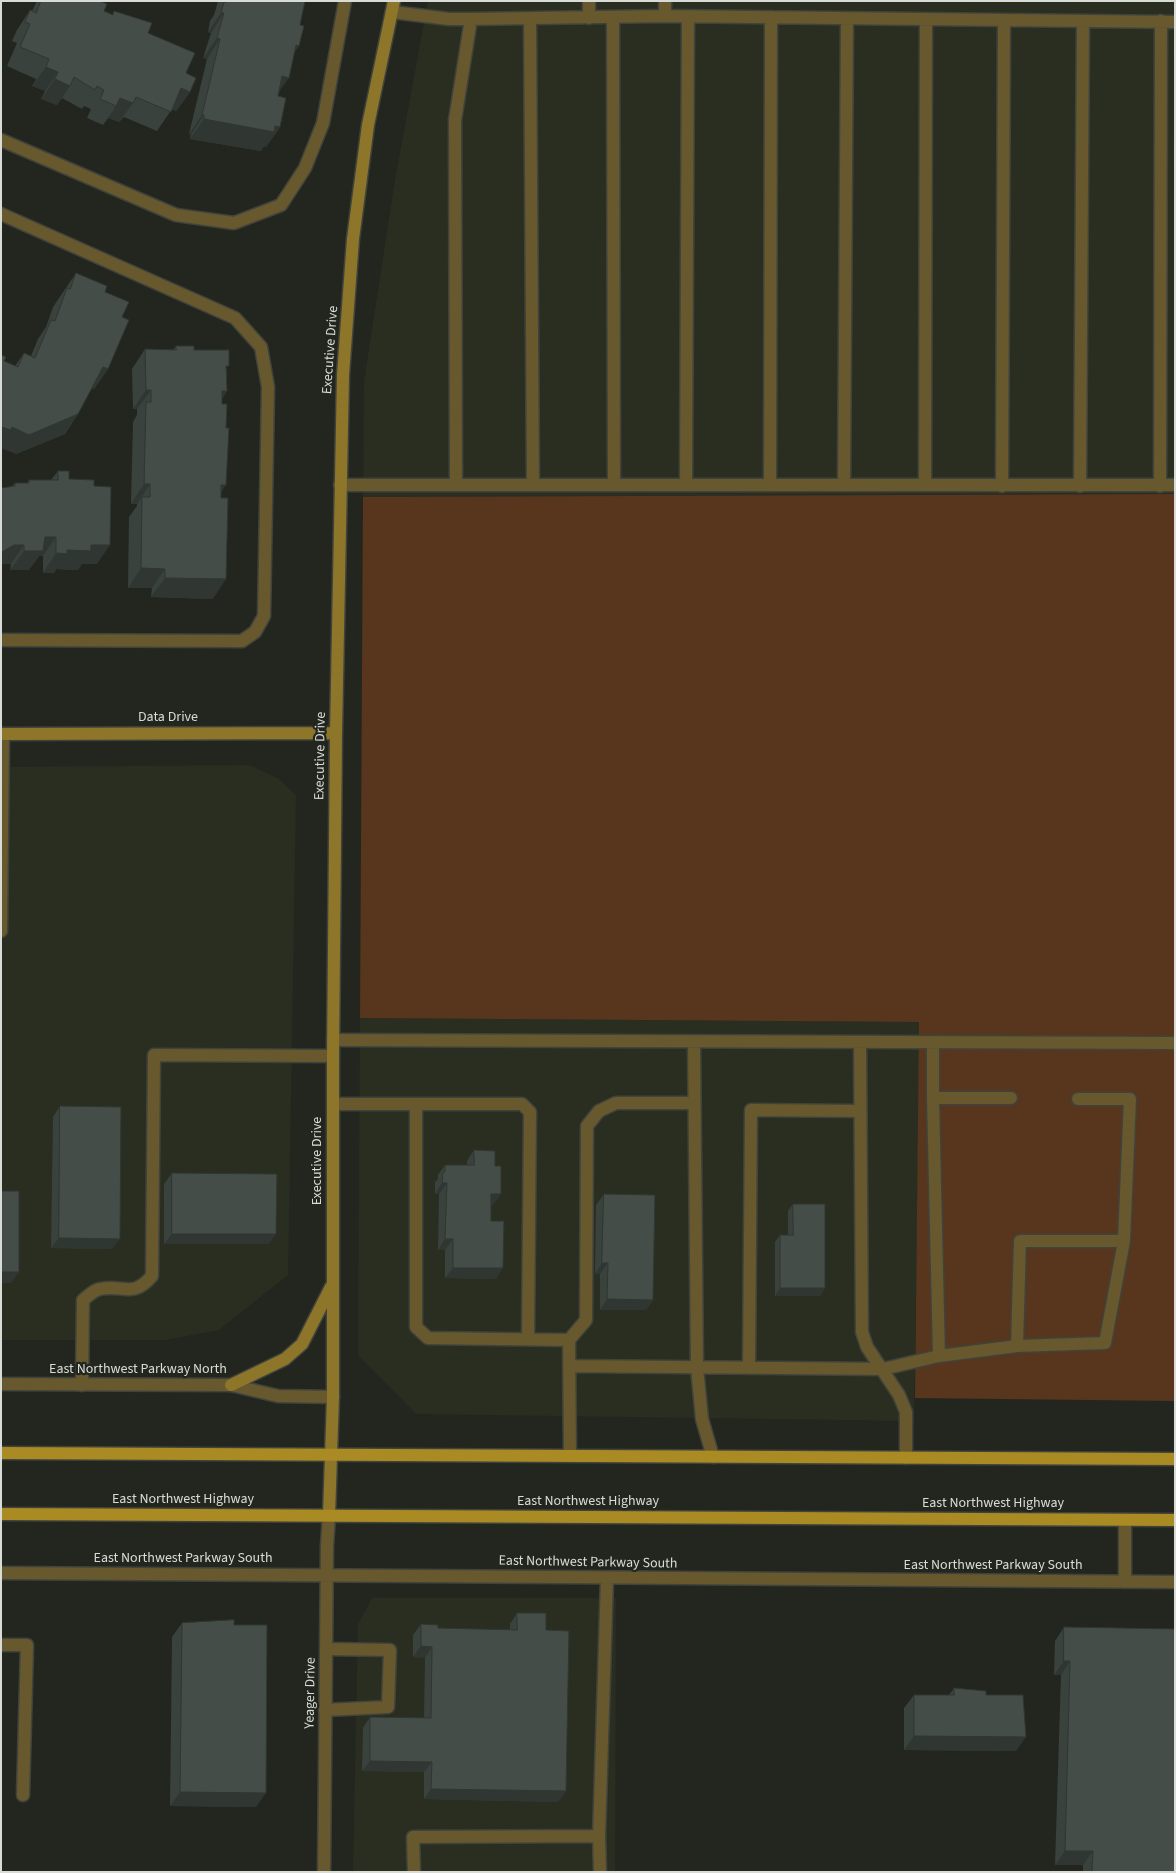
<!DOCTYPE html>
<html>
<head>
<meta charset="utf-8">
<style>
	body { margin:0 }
	#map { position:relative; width:1176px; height:1873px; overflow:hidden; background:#23261f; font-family:"Source Sans 3",sans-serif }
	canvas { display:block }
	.frame { position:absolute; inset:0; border:2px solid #d9dbd6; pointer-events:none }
</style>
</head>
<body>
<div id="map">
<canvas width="1176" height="1873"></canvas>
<div class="frame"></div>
</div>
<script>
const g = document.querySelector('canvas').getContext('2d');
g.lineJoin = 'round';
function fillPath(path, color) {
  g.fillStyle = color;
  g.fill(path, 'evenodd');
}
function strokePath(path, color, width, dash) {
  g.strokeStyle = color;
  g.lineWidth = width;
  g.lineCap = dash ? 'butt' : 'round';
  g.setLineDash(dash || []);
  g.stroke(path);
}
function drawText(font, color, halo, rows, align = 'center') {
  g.font = font + ' "Source Sans 3",sans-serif';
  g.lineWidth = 4.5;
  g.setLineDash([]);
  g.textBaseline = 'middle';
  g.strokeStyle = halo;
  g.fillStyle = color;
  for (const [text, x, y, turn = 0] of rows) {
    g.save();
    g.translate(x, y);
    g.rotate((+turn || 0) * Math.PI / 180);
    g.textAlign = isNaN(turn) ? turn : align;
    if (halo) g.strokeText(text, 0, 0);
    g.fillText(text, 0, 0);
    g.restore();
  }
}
const built = new Path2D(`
	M428 1H1175V494L363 497 364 382 395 180Z
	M250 765 279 779 296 795 288 1275 219 1330 165 1340H1V767Z
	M360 1018 920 1022 914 1421 416 1414 358 1355Z
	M372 1598H616L615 1872H353L358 1624Z`);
const green = new Path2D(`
	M1175 494V1401L915 1398 919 1022 360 1018 363 497Z`);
const lane = new Path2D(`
	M589 1V18
	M392 12 449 19H471L665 16 1175 22
	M665 16V1
	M613 18 614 485
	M530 19 533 485
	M1 140 176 215 234 223 281 205 305 168 323 123 345 1
	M1 214 235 318 261 347 268 387 264 616 255 632 242 641 1 640
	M340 485H1175
	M456 485 455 120 471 19
	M686 485 688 17
	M770 485 771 17
	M844 485 847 19
	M925 485 926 19
	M1002 486 1004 20
	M1080 486 1083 21
	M1160 486 1161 21
	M1 931 3 734
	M333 1040 1175 1043
	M694 1042 697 1368 702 1419 713 1457
	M860 1042 862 1332 867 1347 899 1395 906 1412V1458
	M933 1042V1098L939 1356
	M933 1098H1011
	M333 1104H522L530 1112 528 1339
	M416 1104V1327L428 1338 569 1340 570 1455
	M569 1340 586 1320 587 1126 599 1111 616 1103H694
	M1017 1346 1020 1241H1124
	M569 1366 883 1369 939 1356 1017 1346 1105 1343 1124 1241 1130 1099H1078
	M749 1368 751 1110 860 1111
	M82 1385 83 1300C88 1296 94 1290 100 1289 124 1284 132 1299 152 1276L154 1055 333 1056
	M1 1645H27L23 1795
	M325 1710 388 1707 390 1650 327 1649
	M414 1872 413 1837 599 1836
	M600 1872 599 1836 607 1578`);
const street = new Path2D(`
	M1 1384 231 1385 278 1396 333 1397
	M1125 1520V1582
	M1 1573C392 1574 784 1580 1175 1582
	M324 1872 327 1546 329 1515`);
const secondary = new Path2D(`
	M1 734 336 733
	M231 1385 285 1359 302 1344 331 1287
	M329 1515 333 1397V1056L336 733 343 375 353 239 368 125 394 1`);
const primary = new Path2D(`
	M1 1453 1175 1459
	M1 1514 1175 1520`);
const wall = new Path2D(`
	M37 1H100L104 11 112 15 114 11 148 33 186 73 190 92 176 111 172 109 157 131 124 117 119 122 108 118 103 125 87 118 91 109 84 106 82 109 62 98 57 105 41 99 45 91 32 86 36 79 7 66 17 43 12 41 17 30 30 10 32 11Z
	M218 1H305L294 53 278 96 280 127 266 147 264 146 261 151 190 139 191 135 189 134 207 59 203 58 211 33 208 32 210 21 214 15Z
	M76 273 105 292 122 317 108 369 94 389 92 388 78 414 65 434 16 454 4 361 15 366 24 353 31 356 38 339 46 327 53 307Z
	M176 346 194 350 227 369V391L222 399 221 492 213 599 151 597 152 588H128L129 517 137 506V504H131L133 422 137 415V409H133L132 369 145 349 173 350Z
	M58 471 69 479 97 564H82L78 570 56 569 54 573H43V556H39L29 570H10L11 564H2L12 486 15 483H27L29 480H51Z
	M60 1106 112 1249 51 1248 53 1117Z
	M474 1150 495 1166 501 1194 493 1205H491V1221L496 1279 445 1278V1250H438L439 1194H435V1182L438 1179V1175L445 1165H467V1161Z
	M172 1173 269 1244H164V1184Z
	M604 1194 653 1300 646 1310H600V1274H595L596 1205Z
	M793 1204 825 1288 820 1296H775V1242L780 1235H788V1211Z
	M517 1613 546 1630 566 1791 558 1802 424 1799V1772L362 1771 363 1728 370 1717 424 1718 425 1658 413 1657V1635L421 1624 438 1628 510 1630V1624Z
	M182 1623 234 1625 256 1807 170 1806 172 1637Z
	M1064 1627 1175 1872H1083V1865H1055L1061 1675H1054L1055 1641Z
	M954 1688 986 1695 1016 1751 904 1750V1708L914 1695H949Z`);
const shadedWall = new Path2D(`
	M221 13H224L211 33 208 32Z
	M217 38 220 39 207 59 203 58Z
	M296 45 299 46 286 65Z
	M46 67 58 72 45 91 32 86Z
	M282 76 289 78 275 97Z
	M55 79 70 86 57 105 41 99Z
	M181 88 190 92 176 111 168 108Z
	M120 98 133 103 119 122 108 118 116 106Z
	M202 115H204L191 135 189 134Z
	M204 119 275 126 280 127 266 147 264 146 261 151 190 139Z
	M103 367 108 369 94 389 89 387Z
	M146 390H151L137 409H133Z
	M222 391H227L214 410Z
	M78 414 65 434 16 454 1 448V427H12Z
	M144 484H150L137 504H131Z
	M221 485H226L213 505Z
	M45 537H56L43 556H39L29 570H10L24 551Z
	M14 545H24L11 564H1L2 552Z
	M91 545H110L97 564H82L78 570 56 569 54 573H43L56 553Z
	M141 568 165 569 152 588H128Z
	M165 578 226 579 213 599 151 597Z
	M442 1183H447L439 1194H435Z
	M491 1194H501L493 1205H484Z
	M172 1234H276L269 1244H164Z
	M59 1238 120 1239 112 1249 51 1248Z
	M445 1239H453L445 1250H438Z
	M602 1263H608L600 1274H595Z
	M453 1268H503L496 1279 445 1278Z
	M1 1272H19L11 1283H1Z
	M780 1288H825L820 1296H775Z
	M607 1299 653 1300 646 1310H600Z
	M421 1646 432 1647 425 1658 413 1657Z
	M1064 1661H1070L1061 1675H1054Z
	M914 1736 1026 1737 1016 1751 904 1750Z
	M370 1761 432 1762 424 1772 362 1771Z
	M431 1789 566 1791 558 1802 424 1799Z
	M180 1792 266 1793 256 1807 170 1806Z
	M1065 1851H1093L1083 1865H1055Z`);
const building = new Path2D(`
	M41 1H100L107 4 104 11 113 15 114 11 152 23 148 33 195 53 186 73 196 78 190 92 181 88 171 112 136 97 133 103 120 98 116 106 100 99 104 90 97 86 95 90 74 77 70 86 55 79 58 72 46 67 49 59 20 47 30 24 25 22 30 10 36 13Z
	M227 1H305L300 25 304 26 299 46 296 45 289 78 282 76 278 96 286 98 280 127 275 126 274 132 204 119V115H202L220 39 217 38 224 13H221L224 2H226Z
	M76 273 107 286 105 292 129 302 122 317 129 320 108 369 103 367 78 414 29 435 12 427 11 430 1 427V355L6 357 4 361 18 367 24 353 35 358 51 320 55 321 67 288 70 289Z
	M176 346H194V350H229V366H226L227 391H222V404H227L226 428H229L226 485H221V498H228L226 579 165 578V569L141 568 142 497H150V484H144L146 402H151V390H146L145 349 176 350Z
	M58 471H69V479L94 480V486L111 487 110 545H91V551L67 550V554L56 553V537H45L43 551H24V545H14L2 552V566H1V488L15 486V483H29V480H58Z
	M60 1106 121 1107 120 1239 59 1238Z
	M474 1150 495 1151V1166H501V1194H491V1221H504L503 1268H453V1239H445L447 1183H442L443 1172H445V1165H474Z
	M172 1173 277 1174 276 1234H172Z
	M1 1186 2 1191H19V1272H1Z
	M604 1194 655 1195 653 1300 607 1299 608 1263H602Z
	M793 1204H825V1288H780V1235H793Z
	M517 1613H546V1630L569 1631 566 1791 431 1789 432 1762 370 1761V1717L431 1718 432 1647 421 1646V1624L438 1625V1628L517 1630Z
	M234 1620V1625H267L266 1793 180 1792 182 1623Z
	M1064 1627 1175 1629V1872H1092L1093 1851H1065L1070 1661H1064Z
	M954 1688 986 1691V1695H1023L1026 1737 914 1736V1695H954Z`);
const streetNames = [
	["Executive Drive",331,350,-86],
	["Data Drive",168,718],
	["Executive Drive",321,756,-89],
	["Executive Drive",318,1161,-90],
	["East Northwest Parkway North",138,1370],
	["East Northwest Highway",183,1500],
	["East Northwest Highway",588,1502],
	["East Northwest Highway",993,1504],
	["East Northwest Parkway South",183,1559],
	["East Northwest Parkway South",588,1563,1],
	["East Northwest Parkway South",993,1566],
	["Yeager Drive",311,1693,-89]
];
fillPath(built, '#292e21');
fillPath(green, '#57361d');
strokePath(lane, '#40433c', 15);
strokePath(street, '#40433c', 15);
strokePath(secondary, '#40433c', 15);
strokePath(primary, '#40433c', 15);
strokePath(lane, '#67582d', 12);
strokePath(street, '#67582d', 12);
strokePath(secondary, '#8d752a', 12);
strokePath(primary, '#aa8a23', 12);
fillPath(wall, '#3a423e');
fillPath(shadedWall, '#303632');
fillPath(building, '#444d48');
strokePath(building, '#303632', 1);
drawText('14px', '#d9dbd6', '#23261f', streetNames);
</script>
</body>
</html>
